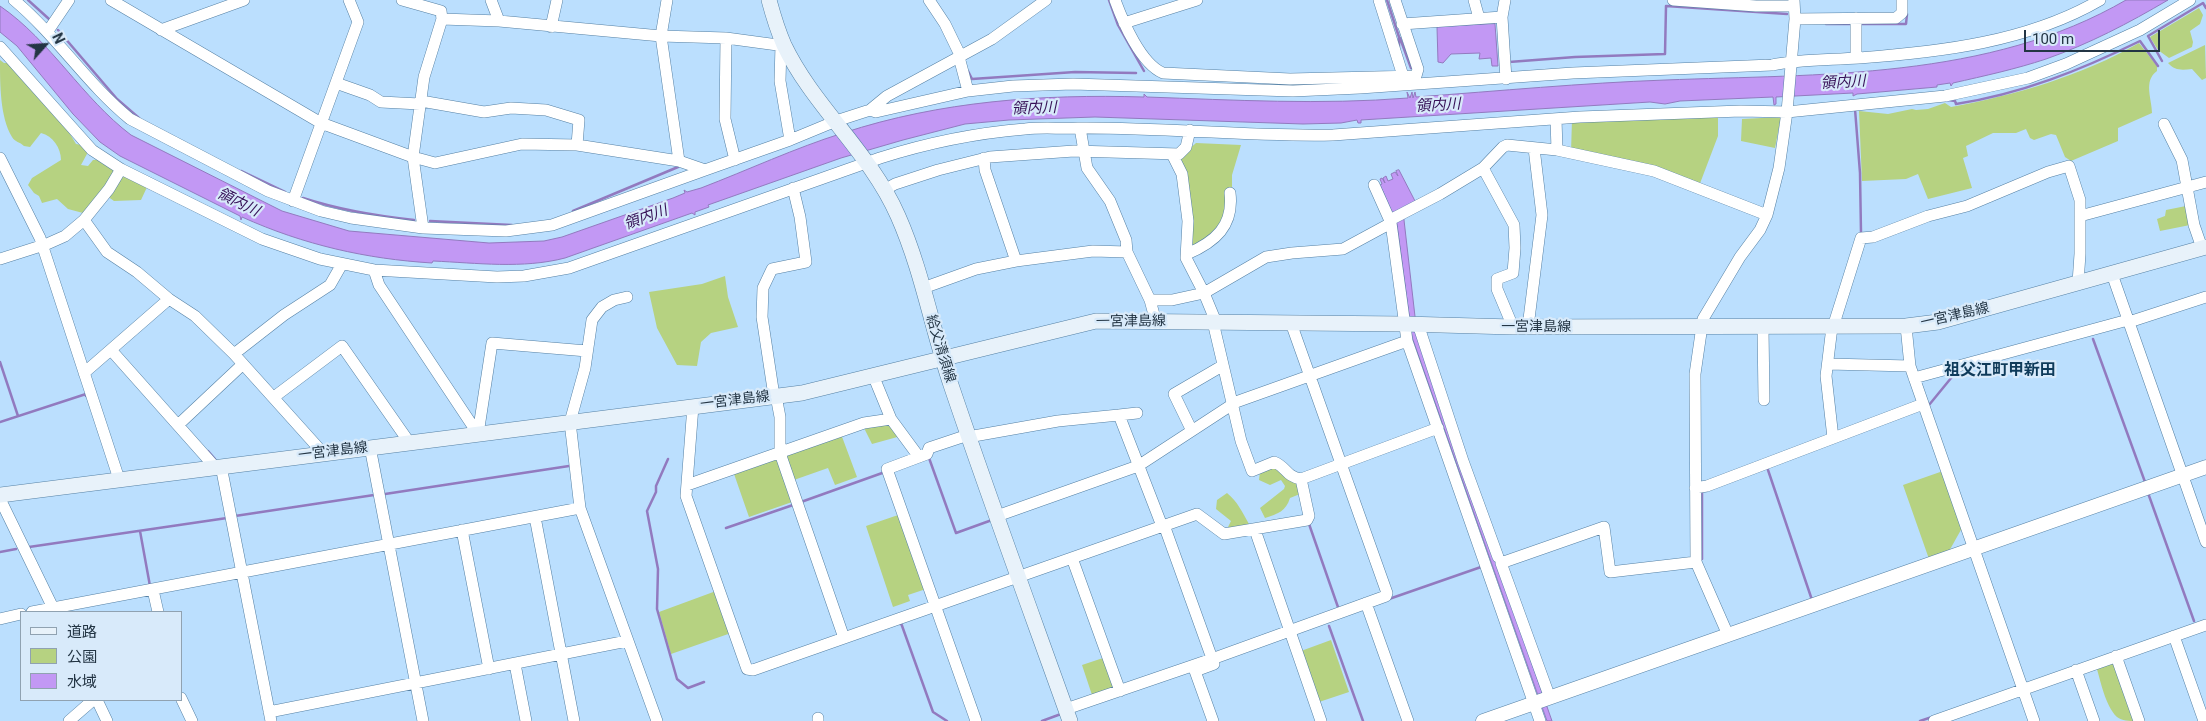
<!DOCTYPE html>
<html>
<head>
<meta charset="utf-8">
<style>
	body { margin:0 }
	#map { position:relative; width:2206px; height:721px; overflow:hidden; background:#bbdffe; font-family:Roboto,"Noto Sans JP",sans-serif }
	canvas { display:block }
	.legend { position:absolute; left:20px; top:611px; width:162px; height:90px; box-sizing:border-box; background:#d8eafa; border:1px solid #90a2b1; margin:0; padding:6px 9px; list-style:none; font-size:15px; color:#233544 }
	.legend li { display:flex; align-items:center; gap:10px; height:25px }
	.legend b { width:25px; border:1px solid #90a2b1 }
	.north { position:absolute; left:20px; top:20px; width:50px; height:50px; -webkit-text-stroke:4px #d8eafa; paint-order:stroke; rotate:64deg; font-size:14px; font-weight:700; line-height:20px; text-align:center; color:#233544 }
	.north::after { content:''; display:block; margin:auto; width:18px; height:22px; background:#233544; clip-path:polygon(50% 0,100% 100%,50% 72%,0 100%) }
	.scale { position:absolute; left:2024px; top:30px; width:136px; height:22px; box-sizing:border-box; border:2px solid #233544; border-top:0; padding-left:6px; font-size:15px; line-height:18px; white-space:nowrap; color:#233544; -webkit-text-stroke:4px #d8eafa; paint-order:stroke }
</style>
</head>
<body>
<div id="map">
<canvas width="2206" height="721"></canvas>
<ul class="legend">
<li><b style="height:6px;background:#e8f2fa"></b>道路</li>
<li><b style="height:14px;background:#b6d281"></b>公園</li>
<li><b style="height:14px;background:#c298f4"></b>水域</li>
</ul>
<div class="north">N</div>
<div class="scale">100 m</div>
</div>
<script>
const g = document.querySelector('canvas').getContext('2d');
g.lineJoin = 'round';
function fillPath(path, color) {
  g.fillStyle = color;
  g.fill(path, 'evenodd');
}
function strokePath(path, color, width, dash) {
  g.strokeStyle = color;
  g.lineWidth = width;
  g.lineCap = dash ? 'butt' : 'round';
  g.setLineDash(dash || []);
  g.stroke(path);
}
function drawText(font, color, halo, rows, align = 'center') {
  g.font = font + ' Roboto,"Noto Sans JP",sans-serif';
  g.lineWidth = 4.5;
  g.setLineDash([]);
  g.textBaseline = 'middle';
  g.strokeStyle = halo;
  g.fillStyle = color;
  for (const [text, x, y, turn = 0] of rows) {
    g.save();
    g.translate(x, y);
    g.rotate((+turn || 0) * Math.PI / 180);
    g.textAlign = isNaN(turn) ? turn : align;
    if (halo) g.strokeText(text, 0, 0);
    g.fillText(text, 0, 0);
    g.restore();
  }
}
const green = new Path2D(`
	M2199 8 2203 15 2200 24 2190 31 2193 42 2192 47 2169 58 2158 50 2150 37Z
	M2139 43 2157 66V71C2143 81 2152 99 2152 113L2118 128V141L2071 161 2065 157 2056 135 2051 134 2034 140 2030 138 2026 129 2016 133H1993L1966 146 1968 156 1963 158 1972 188 1928 199 1918 174 1906 179 1862 181 1859 111 1888 114 1912 109 1916 110 1928 109 1945 103 1951 107C2016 95 2081 76 2139 43Z
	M2205 45 2206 78 2202 80 2192 69C2182 70 2175 71 2168 63Z
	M0 60 4 63H10L67 129 76 144 82 145 88 152 81 165 88 166 93 160 102 159 116 171 111 181 83 213 68 209 57 199 42 203 39 196 34 193 28 185 32 178 61 160C61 148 53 136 41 133L30 147 24 146C20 142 15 142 12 137 0 117 0 84 0 60Z
	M1718 115V136L1699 186 1571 152 1572 120Z
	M1781 117 1775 148 1741 141 1742 119Z
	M1196 143 1241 145 1232 175V191L1224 224 1195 247 1190 243 1179 158Z
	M122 172 148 185 141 200 114 201 107 196Z
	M2186 206 2190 225 2160 231 2157 219 2165 216 2166 210Z
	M725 276 728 297 738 327 711 333 701 342 697 366 677 365 657 328 649 292 702 284Z
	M891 422 901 436 872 444 863 426Z
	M841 434 857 477 835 485 828 468 791 481 784 454Z
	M777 456 795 501 749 517 733 471Z
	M1272 465 1297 482 1300 494 1290 498C1286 511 1278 514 1265 518L1260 508 1284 489 1285 486 1281 480 1270 485 1259 480 1260 471Z
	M1943 471 1962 528 1948 553 1929 559 1903 485Z
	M1227 493C1238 502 1242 512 1249 524L1247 527 1228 531V527L1231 521 1216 509 1217 500Z
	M901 514 926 589 908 595 910 601 893 607 866 526Z
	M716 591 731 633 671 654 659 612Z
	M1331 640 1349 692 1319 702 1301 651Z
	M1106 657 1116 687 1093 698 1082 665Z
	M2113 660 2136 721C2129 721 2122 721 2117 717 2105 705 2101 682 2096 666Z`);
const water = new Path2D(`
	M2126 0H2168C2129 23 2089 44 2046 59 2016 69 1984 76 1953 83L1951 86 1950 83 1937 85V87L1857 94 1853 96V93L1776 97V104L1774 105 1773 97 1680 101 1665 104 1650 102 1361 120V123H1358L1357 120 1341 123 1303 124 1095 117 1009 120 965 124 903 140 841 158 708 205 709 207 695 212V215L692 213 565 258C523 269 477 263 433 261L432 263C367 259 304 245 242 217L241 220 240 216 120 156 100 142 73 114 17 46 0 32V6C51 41 82 98 131 135L282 211 349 231 489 243 544 241 562 237 673 198 685 193 684 190 687 192 701 188C748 170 795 148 843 133 941 101 1042 94 1144 97V94L1147 97C1234 100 1321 105 1408 98L1407 92 1410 98 1412 92 1413 98 1415 92 1416 97C1499 91 1582 83 1665 80 1819 74 1989 80 2126 0Z
	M1495 24 1498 66H1492L1491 58 1479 59 1480 53 1451 54 1443 63 1438 62 1437 27Z
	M1399 170 1415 201V203L1404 209V220L1417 334 1552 721H1547L1412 337 1397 224 1380 185 1382 184 1380 179 1382 178 1385 183 1383 178 1386 176 1388 181 1393 179 1391 174 1395 172 1398 176 1396 171Z`);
const stream = new Path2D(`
	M28 0 49 19
	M1109 0 1118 25 1144 71
	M1387 0 1399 37V47
	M1826 24H1852
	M1860 24H1906L1907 14
	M58 30 117 99 139 118
	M1400 38 1411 68
	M2162 61 2148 36 2203 3 2206 8
	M1509 62 1575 57 1665 54 1666 6 1787 14
	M968 71 972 79 1075 72 1136 73
	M1948 100 1955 101 1956 104C2021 94 2081 70 2140 41L2158 66
	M1855 109 1860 173 1861 233
	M241 171 285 192
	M303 198C340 210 376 216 414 220
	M573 211 678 167
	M430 221 512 225
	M2093 339 2145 482
	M0 362 18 416
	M1929 405 1956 372
	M0 422 86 394V396
	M208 451 215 459
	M929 458 956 533 992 520
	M668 459 656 486V492L647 511 658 569 657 609 677 679 688 688 704 682
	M1768 470 1812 600
	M2148 493 2194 621
	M385 494 569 466
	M801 502 885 472
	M235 516 374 495
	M1309 524 1339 610
	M726 528 793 505
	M140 531 150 586
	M29 547 227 518
	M0 552 16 549
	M1700 559H1702V491
	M1389 599 1481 567
	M900 624 901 623 933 712 947 721
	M1329 626 1363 721
	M1042 721 1061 714
	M1920 721 1932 717`);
const minor = new Path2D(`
	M14 0C57 36 87 84 130 119L268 191 321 211 351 218 423 228 506 231 552 225 705 170
	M111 0 321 123 413 157 435 163 522 144 577 145 679 161 705 170 790 140 836 121 870 110 876 112 968 91 1013 86 1073 84 1293 91 1360 88 1573 73 1772 65C1800 59 1830 60 1859 58 1940 52 2028 42 2100 0
	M402 0 441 11 442 19 499 21 661 36 726 38 785 46
	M491 0 499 21
	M667 0 661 36 679 161
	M929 0 945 24 961 57
	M1115 0C1123 22 1141 64 1163 73L1290 79 1416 76 1418 69 1395 0
	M1379 0 1403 76
	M1474 0 1479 18
	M1673 0 1756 6H1794
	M1502 17 1506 79
	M1856 18V58
	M1795 19 1896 18 1902 13V0
	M1124 23 1197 0
	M1402 24 1502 17 1505 0
	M551 27 557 0
	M161 30 244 0
	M48 31 69 0
	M726 38 725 119 735 160
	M781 45 780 81 790 140
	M0 47 92 150 121 169 262 239 320 259 374 270 497 277 524 276 569 268 880 158C927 143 976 133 1025 129 1043 127 1061 129 1078 128 1163 127 1248 137 1333 135L1580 117 1741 111 1787 112 1945 96 2028 78 2066 64 2140 30 2190 0
	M959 57 968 91
	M336 83 370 95 381 102 420 104
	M421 101 484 112 511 108 546 110 579 120 577 145
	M870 110 887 96 992 39 1046 0
	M1556 119 1557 150
	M2164 124 2182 160 2194 225 2202 248
	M1080 128 1087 168 1110 201 1126 240 1127 252
	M0 158 40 238 119 479
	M984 158 985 170 1016 261
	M1483 168 1514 225 1515 248 1513 273 1497 279V289L1513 327
	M1374 185 1391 223 1407 341 1540 721
	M886 189 895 184 938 170 990 157 1074 151 1179 154 1186 147 1190 130
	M293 201 358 22 349 0
	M2080 216 2206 182
	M84 220 109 189 121 169
	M1390 220 1440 194 1483 168 1503 147 1507 145 1557 150 1654 171 1767 215
	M423 228 413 157 424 77 442 19
	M1187 254C1215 242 1234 226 1230 193
	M0 259 47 244 65 236 84 220 107 252 137 272 169 299 195 316 234 354 323 453
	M374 270 379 285 478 434
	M2112 274 2206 542
	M923 288 976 269 1016 261 1093 251 1127 252 1150 300 1156 322
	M627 297 614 300 602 307 592 320 585 368 570 422 580 508 657 721
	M1150 300H1172L1204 293 1186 258 1188 221 1182 174 1172 154
	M1213 322 1241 441 1252 471 1274 462C1287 467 1285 476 1301 479
	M1216 322 1204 293 1266 257 1292 253 1343 249 1391 223
	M2129 322 2206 297
	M1418 324 1463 461 1498 557
	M1906 326 1910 366 2034 721
	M1528 327 1542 215 1534 148
	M1832 327 1826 376 1833 438
	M1833 327 1861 238 1873 237 1928 216 1967 206 2048 172 2069 166 2080 200V254L2078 283
	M1763 328 1764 400
	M111 350 215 467
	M234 354 284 315 330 285 342 264
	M1828 364 1910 366
	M84 373 169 299
	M873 375 891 419 919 457
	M1914 378 2128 320
	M774 396 762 317 763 288 772 269 806 262 800 217 793 188
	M776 396 780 417V453L844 638
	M274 397 342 346 409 442
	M693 406 686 496 747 669 753 670 1197 514 1224 534 1307 520 1309 516 1301 479 1438 428
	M1119 415 1137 413
	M178 425 243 364
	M1191 429 1174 394 1222 366
	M478 434 492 343 587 351
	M968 435 929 448 927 454 887 469 976 721
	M968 437 1058 421 1119 415 1162 526
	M370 447 423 721
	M221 466 271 721
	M687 485 864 423 891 419
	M1695 488 1707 486 1923 404
	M0 499 55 612
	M997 516 1138 466 1236 402 1407 341
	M535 517 574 721
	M1164 525 1214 664 1195 671 1213 721
	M462 530 489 669
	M1255 530 1321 721
	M1072 558 1120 691
	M153 590 158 612
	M1366 603 1408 721
	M32 612 580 508
	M0 619 21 614
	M1728 635 1696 562 1695 374 1703 319 1740 257 1760 230 1767 215 1779 168 1787 112 1795 19 1794 0
	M2174 636 2204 721
	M2116 656 2139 721
	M515 664 526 721
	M2076 670 2094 721
	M181 698 192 721
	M1550 698 1501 563 1604 527 1610 572 1696 562
	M97 700 107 721
	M1066 709 1212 659 1386 596 1387 593 1291 323
	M269 712 627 641
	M818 718V721
	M69 721 93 700
	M1934 721 2206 625`);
const tertiary = new Path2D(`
	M1483 721 2206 467`);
const secondary = new Path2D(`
	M769 0C773 15 778 31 784 45 813 106 870 152 898 216 922 270 932 329 951 385 989 498 1030 609 1070 721
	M0 495 802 393 1096 321 1404 324 1513 327 1906 326 1938 322 2206 247`);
const streetNames = [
	["一宮津島線",1955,316,-13],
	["一宮津島線",1131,322,-1],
	["一宮津島線",1536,327],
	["給父清須線",940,349,73],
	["一宮津島線",735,401,-7],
	["一宮津島線",333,452,-7]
];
const waterNames = [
	["領内川",1843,83,-3],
	["領内川",1438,106,-3],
	["領内川",1034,109,-2],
	["領内川",238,203,26],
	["領内川",646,218,-20]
];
const quarterNames = [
	["祖父江町甲新田",2000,371]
];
fillPath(green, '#b6d281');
fillPath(water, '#c298f4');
strokePath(water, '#927abf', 1);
strokePath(stream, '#927abf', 2.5);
strokePath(minor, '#5580a4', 12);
strokePath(tertiary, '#5580a4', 15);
strokePath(secondary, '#5580a4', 16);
strokePath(minor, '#fff', 11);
strokePath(tertiary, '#fff', 14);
strokePath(secondary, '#e8f2fa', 15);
drawText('14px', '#233544', '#d8eafa', streetNames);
drawText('italic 15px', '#371157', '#d8eafa', waterNames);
drawText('bold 16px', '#0f3b5a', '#d8eafa', quarterNames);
</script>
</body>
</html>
